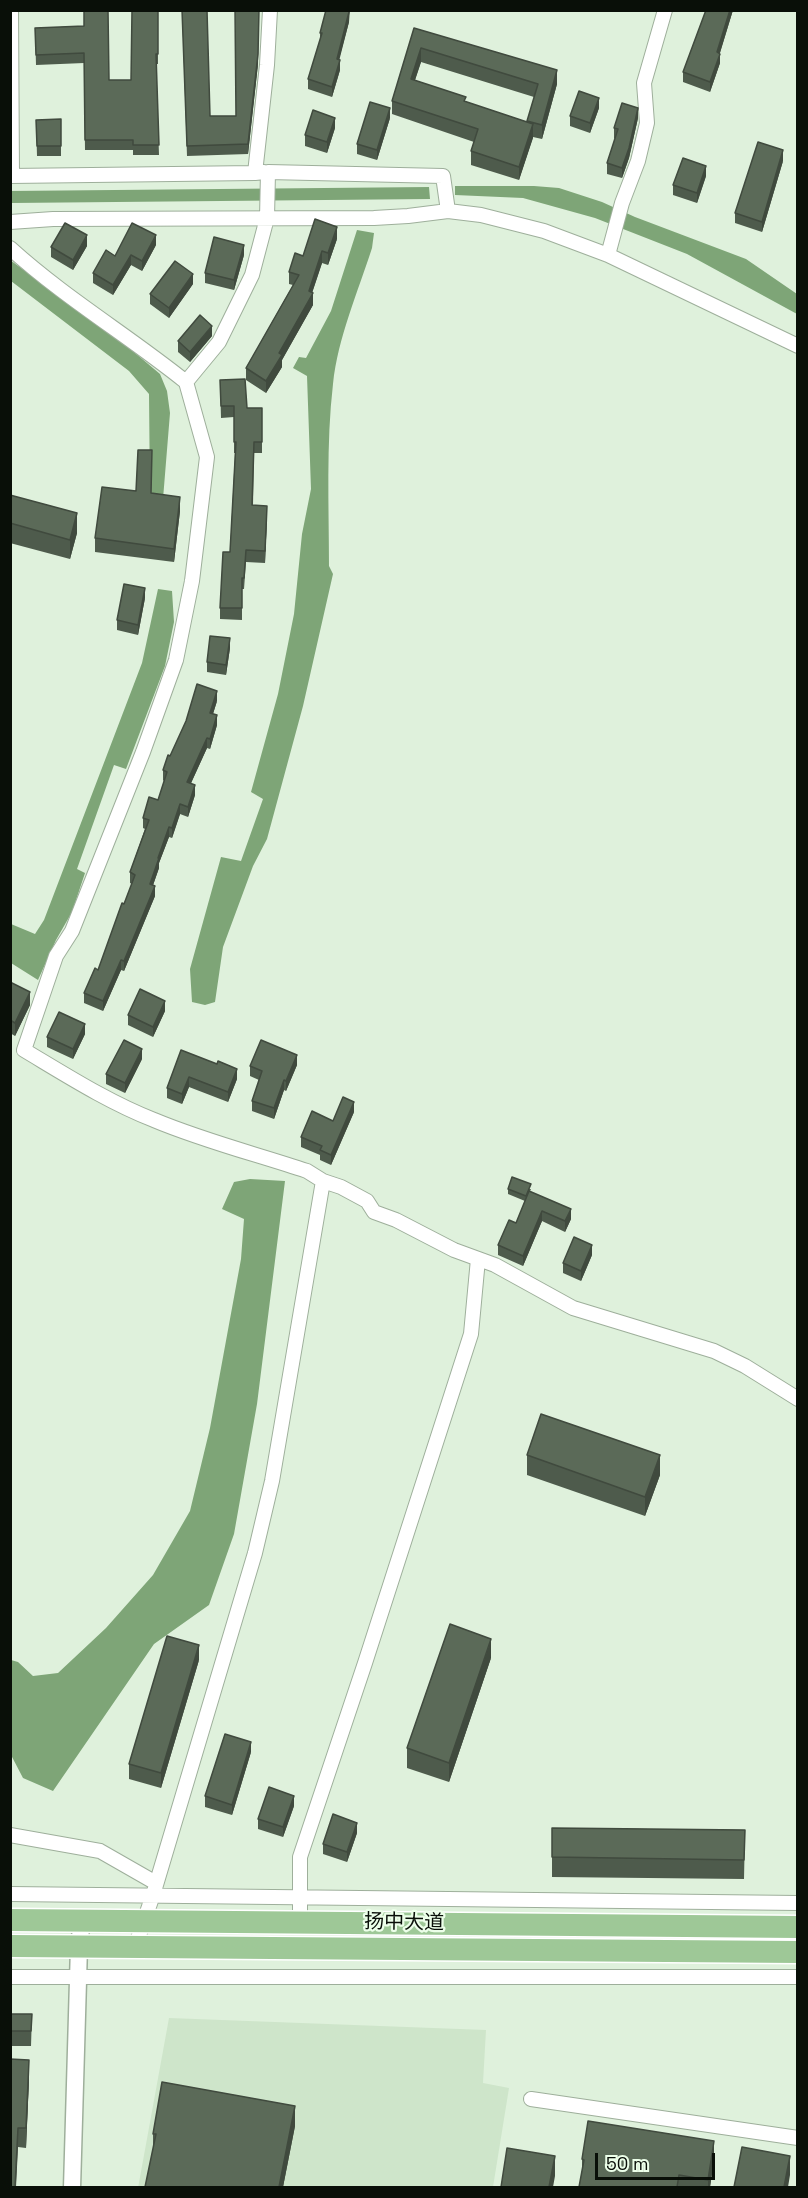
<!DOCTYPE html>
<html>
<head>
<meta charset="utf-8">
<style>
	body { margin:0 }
	#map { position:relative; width:808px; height:2198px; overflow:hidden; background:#dff1dc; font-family:"Space Grotesk",sans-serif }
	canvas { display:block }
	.frame { position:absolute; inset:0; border:12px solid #090f08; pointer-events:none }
	.scale { position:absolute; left:595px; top:2153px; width:120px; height:27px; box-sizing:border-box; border:3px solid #090f08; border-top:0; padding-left:8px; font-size:18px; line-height:21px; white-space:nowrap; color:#090f08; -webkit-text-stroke:4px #ecffe9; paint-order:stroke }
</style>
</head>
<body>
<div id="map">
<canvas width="808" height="2198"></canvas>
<div class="frame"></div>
<div class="scale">50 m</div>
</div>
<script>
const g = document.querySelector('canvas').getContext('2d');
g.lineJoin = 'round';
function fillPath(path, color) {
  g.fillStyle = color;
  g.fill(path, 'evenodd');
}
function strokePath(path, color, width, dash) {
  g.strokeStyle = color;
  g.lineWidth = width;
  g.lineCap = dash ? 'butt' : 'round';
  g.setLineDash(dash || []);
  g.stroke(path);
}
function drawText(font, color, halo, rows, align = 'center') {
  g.font = font + ' "Space Grotesk","Noto Sans SC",sans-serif';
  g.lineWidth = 4.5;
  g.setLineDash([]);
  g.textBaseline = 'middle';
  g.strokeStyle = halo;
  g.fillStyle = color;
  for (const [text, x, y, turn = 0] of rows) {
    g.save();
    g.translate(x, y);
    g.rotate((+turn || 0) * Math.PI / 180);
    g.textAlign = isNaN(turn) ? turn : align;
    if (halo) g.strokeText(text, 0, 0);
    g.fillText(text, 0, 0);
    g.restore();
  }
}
const built = new Path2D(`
	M169 2018 486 2030 483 2083 509 2088 493 2187 138 2188Z`);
const water = new Path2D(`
	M455 186H534L559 188 602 202 635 217 746 259 797 294V314L687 254 595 218 523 198 455 195Z
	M429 187 430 199 11 203 10 191Z
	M357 230 374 233 372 248C358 292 338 337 333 384 326 444 329 506 329 566L333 574 303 706 267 839 253 866 223 947 215 1002 205 1005 192 1002 190 969 221 857 241 861 263 799 251 792 278 694 294 614 302 534 311 489 307 376 293 368 299 357 306 358 331 311Z
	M10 260 115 336 160 374 167 391 170 413 163 499 150 497 149 394 129 371 11 281Z
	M158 589 172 591 174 622 165 666 126 769 114 765 77 869 85 873 72 912 56 940 38 980 11 963V924L35 934 44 920 142 663Z
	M250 1179 285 1181 257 1404 234 1534 209 1605 154 1644 53 1791 23 1778 11 1755V1660L18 1662 33 1676 58 1673 106 1628 153 1575 190 1511 210 1428 241 1259 244 1219 222 1209 234 1182Z`);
const minor = new Path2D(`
	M11 10 12 176
	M264 172 255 173 267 65 270 10
	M10 176 255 173
	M10 222 53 219 374 218 408 216 448 211 481 215 544 231 608 255 798 346
	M10 248C65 298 129 336 186 382L219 342 252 275 267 218 268 172 443 176 448 211
	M608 255 622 203 638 161 647 123 644 83 665 10
	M323 1181 341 1187 367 1201 374 1212 396 1220 454 1250 495 1265 573 1308 714 1351 745 1366 798 1399
	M10 1835 100 1851 156 1883
	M10 1894 798 1903
	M300 1922V1857L365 1663 471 1334 478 1259
	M135 1947 153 1895 255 1553 272 1481 323 1181 307 1171C256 1154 204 1141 154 1120 108 1102 66 1075 24 1050L56 956 72 931 143 752 176 660 192 581 207 457 186 382
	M10 1977H798
	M531 2099 798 2138`);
const tertiary = new Path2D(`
	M72 2188 79 1946 82 1920`);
const primary = new Path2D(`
	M10 1920 798 1927
	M10 1946 798 1952`);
const wall = new Path2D(`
	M158 10V64H156L159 155H133V150H85L84 63 36 65 35 28 84 26 109 80H131Z
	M182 10 210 116H236L258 64 248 154 187 156Z
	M326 10H350L349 22 339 59 340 70 332 97 308 89V79L320 40V33Z
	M706 10H733L720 53V63L710 92 683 82V72Z
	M414 28 557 84 542 139 533 137 519 180 471 165V151L474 142 392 114V101ZM421 62 534 97 527 122 466 102 415 80Z
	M599 108 590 133 570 126V116Z
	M390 118 377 160 357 154V144Z
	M638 118 629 158 622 178 607 174V163L615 139 614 138V128Z
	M61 119V156H37L36 120Z
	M335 128 327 153 305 146V135Z
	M783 161 762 232 735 223V213Z
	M706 176 697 203 673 195V185Z
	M337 239 328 265 322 263 312 293 313 305 282 360V367L266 393 246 380V368L293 285 289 284V272Z
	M156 245 142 271 131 265 113 295 93 283V273L115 256Z
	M87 246 73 270 51 257V247Z
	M244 255 234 290 205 283V273Z
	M193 284 169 318 150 304V294Z
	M212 336 190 362 178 352V341Z
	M220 380 247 408H262V453H254L253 505 267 517 265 563 246 562 244 589H242V620L220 619V608L230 552 235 453H234V417L221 418Z
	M152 464 151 493 180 511 174 562 95 552V538L136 491Z
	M10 495 77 533 70 559 10 543Z
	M145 598 138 635 117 630V620Z
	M230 648 226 675 207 672V662Z
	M217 701 213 714 217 725 210 749 207 748 191 783 195 795 188 817 180 814 172 838 169 837 159 863V868L153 885 155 896 124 971 121 970 103 1011 84 1003V993L98 970 132 884 130 883V872L145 829 143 828V818L158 800 164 781 163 780V770L170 756Z
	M10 982 30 1005 15 1036 10 1033Z
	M165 1011 153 1037 128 1025V1015Z
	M85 1034 73 1059 47 1047V1037Z
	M181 1050 237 1079 228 1102 189 1087 182 1104 167 1098V1088Z
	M142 1059 125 1093 106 1084V1074Z
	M297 1065 286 1091 284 1090 274 1119 252 1111V1101L259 1080 250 1076V1066Z
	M354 1112 331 1165 320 1160V1155L301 1147V1137L333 1121Z
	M508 1189H531L530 1191 571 1219 565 1232 542 1221 523 1266 498 1255V1245L516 1223 525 1201 508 1194Z
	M592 1255 581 1281 563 1273V1263Z
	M527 1455 660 1475 645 1516 527 1475Z
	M491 1658 449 1782 407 1768V1748Z
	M199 1660 161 1788 129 1779V1764Z
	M251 1752 232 1815 205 1807V1796Z
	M294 1806 283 1837 258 1829V1819Z
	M552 1828 745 1830 744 1879 552 1877Z
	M357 1833 347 1862 323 1854V1844Z
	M10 2014H32L31 2046H10Z
	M10 2059 29 2079 26 2148 18 2147Z
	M295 2126 283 2187H145L153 2149V2134Z
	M582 2159 714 2161 710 2187H579L582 2171Z`);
const shadedWall = new Path2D(`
	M259 10 258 64 248 154V144Z
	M730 10H733L717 62V52Z
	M349 12V22L337 69V59Z
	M421 48V62L411 92V79Z
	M720 54V63L710 92V82Z
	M340 60V70L332 97V87Z
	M557 70V84L542 139V125Z
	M599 98V108L590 133V123Z
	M390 108V118L377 160V150Z
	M638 108V118L629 158 622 178V168Z
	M335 118V128L327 153V142Z
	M533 124V138L519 180V167Z
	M783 150V161L762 232V222Z
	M706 166V176L697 203V193Z
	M337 227V239L328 265V253Z
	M87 235V246L73 270V260Z
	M156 235V245L142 271V261Z
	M244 245V255L234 290V280Z
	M322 251V263L311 296 313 293V305L282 360V367L266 393V381L309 291Z
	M131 255V265L113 295V285Z
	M193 274V284L169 318V308Z
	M212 326V336L190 362V352Z
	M180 497V511L174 562V549Z
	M267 506V517L265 563V551Z
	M77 513V533L70 559V540Z
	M145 588V598L138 635V625Z
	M230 638V648L226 675V665Z
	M217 691V701L210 723V713Z
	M217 715V725L210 749V739Z
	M207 738V748L187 792V782Z
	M195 785V795L188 817V807Z
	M180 804V814L172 838V828Z
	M169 827V837L159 863V868L150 894V884L158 858Z
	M155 886V896L124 971V961Z
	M121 960V970L103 1011V1001Z
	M30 992V1005L15 1036V1023Z
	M165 1001V1011L153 1037V1027Z
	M85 1024V1034L73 1059V1049Z
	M142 1049V1059L125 1093V1083Z
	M297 1055V1065L286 1091V1081Z
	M237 1069V1079L228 1102V1092Z
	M189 1077V1087L182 1104V1094Z
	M284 1080V1090L274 1119V1108Z
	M354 1102V1112L331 1165V1155Z
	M571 1209V1219L565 1232V1221Z
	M542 1211V1221L523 1266V1256Z
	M592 1245V1255L581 1281V1271Z
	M660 1455V1475L645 1516V1497Z
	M491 1639V1658L449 1782V1763Z
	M199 1645V1660L161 1788V1773Z
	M251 1742V1752L232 1815V1805Z
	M294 1796V1806L283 1837V1827Z
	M357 1823V1833L347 1862V1852Z
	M29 2060V2079L26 2148V2128Z
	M295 2106V2126L283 2187H279Z
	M18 2128V2147L16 2187H15Z
	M714 2141V2161L710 2187H708V2180Z
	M555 2156V2176L553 2187H549Z
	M790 2156V2175L788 2187H784Z`);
const building = new Path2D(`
	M84 10H108L109 80H131L132 10H158V54H156L159 145H133V140H85L84 53 36 55 35 28 84 26Z
	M182 10H207L210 116H236L235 10H259L258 54 248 144 187 146Z
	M326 10H347L349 12 337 59 340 60 332 87 308 79 322 33H320Z
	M706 10H730L717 52 720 54 710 82 683 72Z
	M414 28 557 70 542 125 527 121 538 84 421 48 411 79 466 97 464 101 533 124 519 167 471 151 478 129 392 101Z
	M579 91 599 98 590 123 570 116Z
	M370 102 390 108 377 150 357 144Z
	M622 103 638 108 629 148 622 168 607 163 618 129 614 128Z
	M313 110 335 118 327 142 305 135Z
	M61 119V146H37L36 120Z
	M758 142 783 150 762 222 735 213Z
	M683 158 706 166 697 193 673 185Z
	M315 219 337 227 328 253 322 251 309 291 313 293 279 353 282 355 266 381 246 368 299 275 289 272 295 253 303 256Z
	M65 223 87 235 73 260 51 247Z
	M132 223 156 235 142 261 131 255 113 285 93 273 106 250 115 256Z
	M214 237 244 245 234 280 205 273Z
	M175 261 193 274 169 308 150 294Z
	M200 315 212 326 190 352 178 341Z
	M245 379 247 408H262V442H254L252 505 267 506 265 551 246 550 244 578H242V608H220L223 552H230L236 442H234V406H221L220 380Z
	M138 450H152L151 493 180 497 174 549 95 538 102 487 136 491Z
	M10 495 77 513 70 540 10 523Z
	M124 584 145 588 138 625 117 620Z
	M210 636 230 638 226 665 207 662Z
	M197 684 217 691 210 713 217 715 210 739 207 738 187 782 195 785 188 807 180 804 172 828 169 827 158 858H159L150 884 155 886 124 961 121 960 103 1001 84 993 95 968 98 970 122 903 124 904 135 875 130 872 149 820 143 818 149 797 158 800 167 772 163 770 168 755 170 756 186 721Z
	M10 982 30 992 15 1023 10 1020Z
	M140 989 165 1001 153 1027 128 1015Z
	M59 1012 85 1024 73 1049 47 1037Z
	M124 1040 142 1049 125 1083 106 1074Z
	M261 1040 297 1055 286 1081 284 1080 274 1108 252 1101 262 1071 250 1066Z
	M181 1050 217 1064 218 1061 237 1069 228 1092 189 1077 182 1094 167 1088Z
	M343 1097 354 1102 331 1155 320 1150 322 1146 301 1137 312 1111 333 1121Z
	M512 1177 531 1184 526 1196 508 1189Z
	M529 1191 571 1209 565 1221 542 1211 523 1256 498 1245 509 1220 516 1223Z
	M574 1237 592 1245 581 1271 563 1263Z
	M541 1414 660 1455 645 1497 527 1455Z
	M450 1624 491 1639 449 1763 407 1748Z
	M167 1636 199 1645 161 1773 129 1764Z
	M225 1734 251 1742 232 1805 205 1796Z
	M269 1787 294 1796 283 1827 258 1819Z
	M333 1814 357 1823 347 1852 323 1844Z
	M552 1828 745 1830 744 1860 552 1857Z
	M10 2014H32L31 2031H10Z
	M10 2059 29 2060 26 2128H18L15 2187H10Z
	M162 2082 295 2106 279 2187H145L156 2134H153Z
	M588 2121 714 2141 708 2180 679 2175 677 2187H579L584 2160 582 2159Z
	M742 2147 790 2156 784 2187H734Z
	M507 2148 555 2156 549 2187H501Z`);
const streetNames = [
	["扬中大道",404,1923,1]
];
fillPath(built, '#cee5ca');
fillPath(water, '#7ea577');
strokePath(minor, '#9eaf9b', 16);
strokePath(tertiary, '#9eaf9b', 19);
strokePath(primary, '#fff', 25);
strokePath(minor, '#fff', 14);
strokePath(tertiary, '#fff', 16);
strokePath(primary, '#9ec897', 22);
fillPath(wall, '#4e5b4c');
fillPath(shadedWall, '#404a3e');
fillPath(building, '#5b6a58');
strokePath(building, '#404a3e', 1.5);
drawText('20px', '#090f08', '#ecffe9', streetNames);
</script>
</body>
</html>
